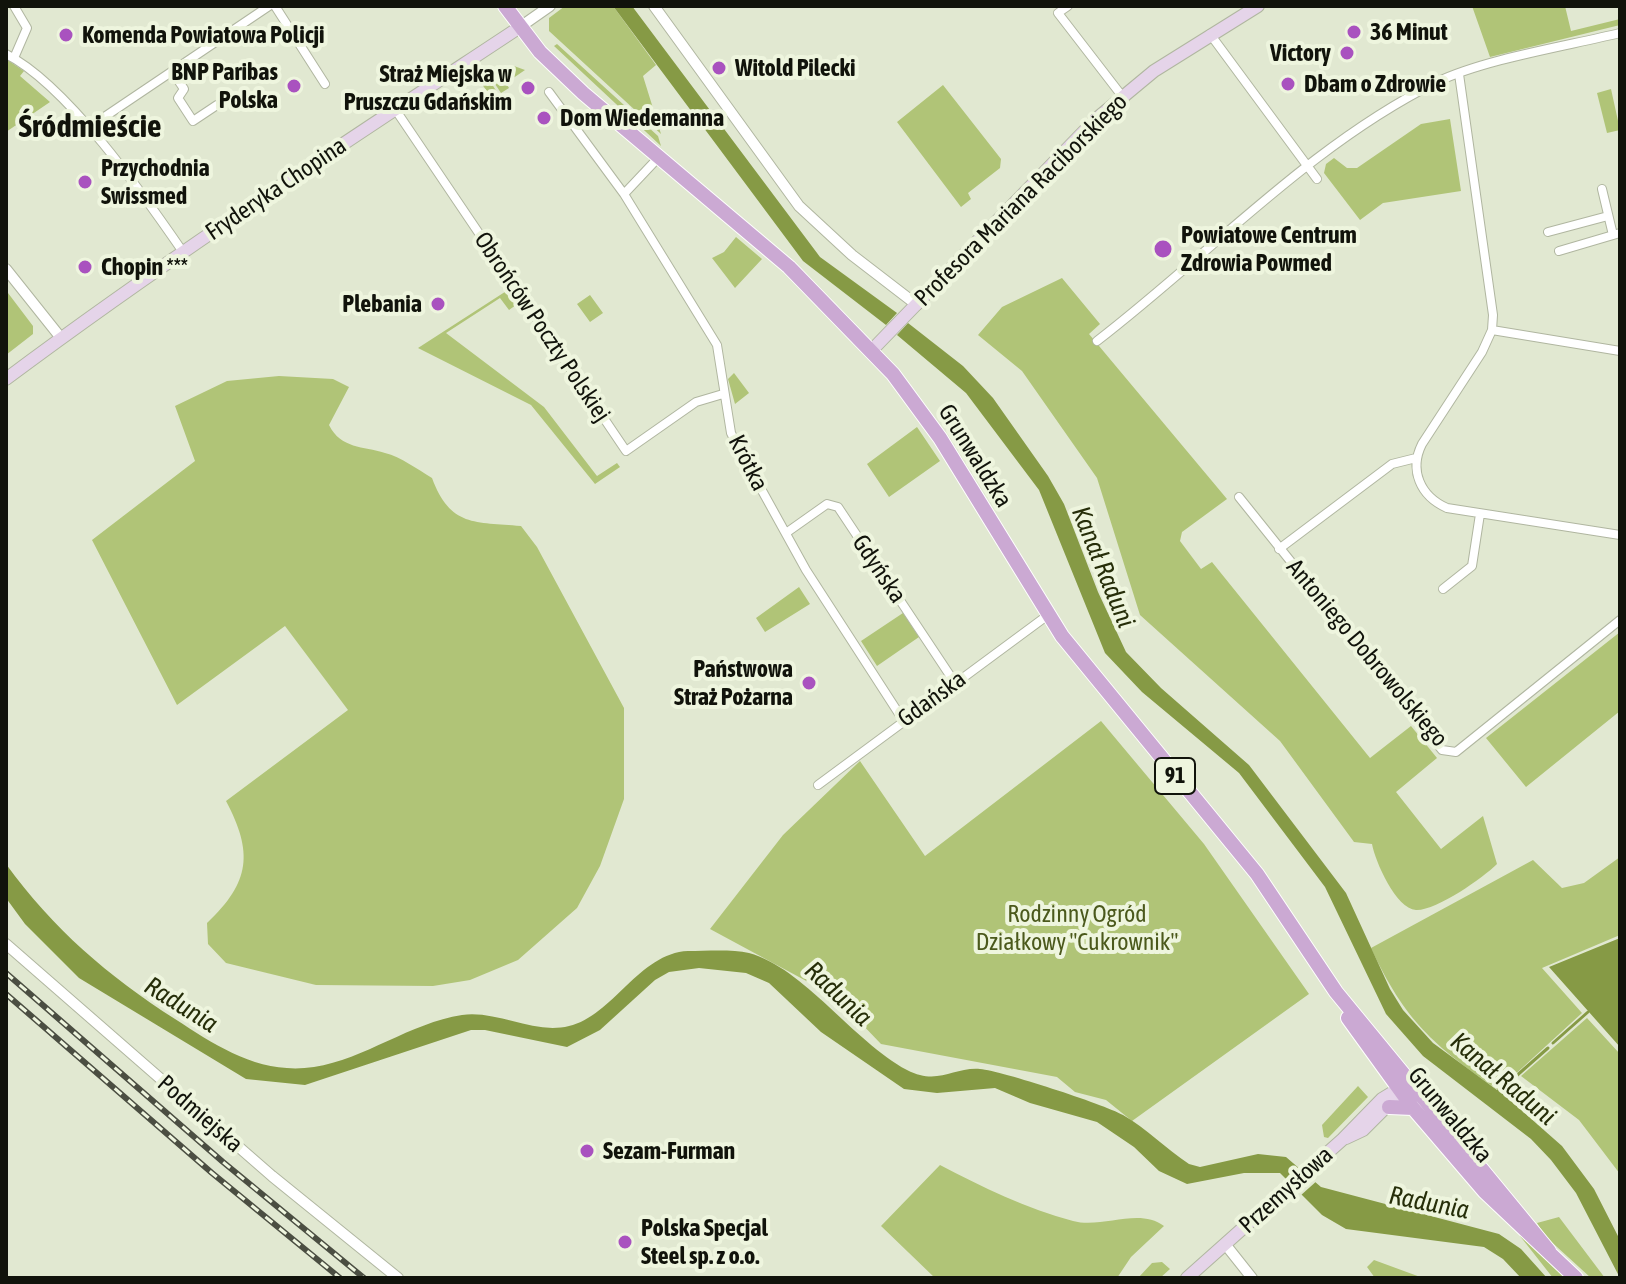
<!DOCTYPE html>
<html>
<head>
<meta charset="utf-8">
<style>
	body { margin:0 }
	#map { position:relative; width:1626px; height:1284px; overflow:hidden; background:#e1e8d1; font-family:"Asap Condensed",sans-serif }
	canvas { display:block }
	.frame { position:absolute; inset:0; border:8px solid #11130b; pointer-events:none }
</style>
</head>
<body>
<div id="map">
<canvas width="1626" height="1284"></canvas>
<div class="frame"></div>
</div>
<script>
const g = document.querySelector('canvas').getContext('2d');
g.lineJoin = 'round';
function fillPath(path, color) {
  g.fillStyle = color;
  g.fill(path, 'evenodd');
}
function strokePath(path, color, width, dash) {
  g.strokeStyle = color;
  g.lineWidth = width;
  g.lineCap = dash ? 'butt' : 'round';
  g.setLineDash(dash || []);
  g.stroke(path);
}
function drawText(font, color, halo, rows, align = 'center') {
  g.font = font + ' "Asap Condensed",sans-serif';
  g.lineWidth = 8;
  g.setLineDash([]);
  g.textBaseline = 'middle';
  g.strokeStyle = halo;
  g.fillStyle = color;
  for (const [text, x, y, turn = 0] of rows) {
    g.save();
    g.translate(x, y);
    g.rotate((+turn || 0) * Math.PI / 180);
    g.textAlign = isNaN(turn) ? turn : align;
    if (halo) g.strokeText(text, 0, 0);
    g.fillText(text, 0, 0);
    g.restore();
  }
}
const green = new Path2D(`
	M565 6H613L656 65 643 76 661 134 549 31V18Z
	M1472 6H1565L1571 31 1620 19V25L1490 57Z
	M557 44 658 136 661 146 554 46Z
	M6 59 24 71 20 76 50 102 6 132Z
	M499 65 503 71 514 66 525 70 506 83 509 88 501 93 487 72Z
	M484 72 497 92 491 97 479 80 467 83Z
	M943 85 1001 159 1000 168 968 193 971 199 961 207 897 122Z
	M1611 89 1620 130 1607 133 1597 93Z
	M1450 119 1461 191 1383 203 1360 220 1324 173 1326 164 1334 158 1347 168H1357L1421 124Z
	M736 237 762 259 735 288 712 258 724 252Z
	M1062 278 1100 324 1089 334 1227 499 1182 532 1180 541 1201 569 1212 562 1370 758 1411 726 1437 758 1396 792 1441 849 1483 816 1497 864C1483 878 1436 911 1416 910 1396 909 1375 861 1372 844L1354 842 1280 741 1140 615 1097 478 1022 371 978 335 1002 307Z
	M511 288 517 297 516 305 509 310 500 298 446 333 544 407 597 476 617 463 620 467 595 484 531 405 418 348Z
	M8 293 33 326V334L6 355Z
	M590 295 603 313 590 322 577 304Z
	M734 373 749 393 735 404 728 379Z
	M279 376 333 379 349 387 329 425C341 449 363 446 385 453 401 457 417 469 432 478 450 527 475 522 521 526L537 547 624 708V799L600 866 577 908 518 960 470 980 433 986 316 985 226 963 208 944 207 923C251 882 253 852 226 801L348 710 285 626 177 705 92 540 195 461 175 406 227 381Z
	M917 427 940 461 889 497 867 464Z
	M799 587 810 604 765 632 756 618Z
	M903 613 919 637 877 666 861 641Z
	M1620 632V711L1526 787 1486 738Z
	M1101 721 1204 844 1309 994 1132 1121 1106 1100 1075 1092 1057 1077 881 1044 836 997 710 929 783 835 860 761 925 856Z
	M1620 857V935L1542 968 1582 1013 1498 1090C1433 1045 1405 1021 1371 948L1533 860 1562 888 1584 883Z
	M1587 1018 1620 1054V1174L1579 1120 1521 1076Z
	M1358 1086 1368 1097 1328 1138 1324 1137 1322 1125Z
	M940 1165C982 1187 1027 1209 1073 1221 1102 1229 1139 1207 1164 1226L1131 1257 1117 1278H935L881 1226Z
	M1559 1217 1605 1278H1591L1545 1236 1537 1223Z
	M1522 1234 1567 1278H1553L1520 1236Z
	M1374 1260 1423 1278H1375L1367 1267Z
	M1162 1262 1170 1269 1160 1278H1138L1152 1263Z`);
const water = new Path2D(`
	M613 6H632L820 257 897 313 886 325 803 261Z
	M908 323 963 366 993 398 1048 476 1064 504 1098 592 1126 652 1161 688 1249 765 1346 893 1390 989 1403 1010 1433 1043 1497 1090 1507 1084 1503 1094 1562 1146 1594 1189 1620 1240V1278L1576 1193 1551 1160 1531 1139 1423 1056 1386 1014 1325 887 1239 773 1142 692 1105 653 1039 490 966 393 897 335Z
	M6 864C53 929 108 976 175 1019 218 1047 260 1075 314 1067 365 1059 410 1023 462 1015 498 1010 534 1035 569 1026 613 1016 639 953 688 951 706 951 732 949 749 953 804 968 853 1041 907 1070 938 1086 953 1067 980 1069 1002 1071 1103 1104 1123 1115 1146 1128 1166 1149 1189 1164L1200 1167 1258 1154 1286 1157 1321 1187 1499 1234 1521 1249 1547 1278H1521L1503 1259 1484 1247 1346 1229 1322 1215 1280 1173H1244L1187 1184 1159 1171 1134 1147 1097 1122 1030 1103 995 1088 937 1093 904 1089 821 1032 769 983 746 973 699 968 669 972 655 980 600 1030 567 1047 485 1030H471L305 1085 246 1079 79 978 25 924 6 898Z
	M1620 938V1047L1549 967Z`);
const pier = new Path2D(`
	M1303 1163 1319 1179 1300 1196 1284 1180Z`);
const stream = new Path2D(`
	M1553 1043 1588 1012
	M1506 1085 1548 1048`);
const minor = new Path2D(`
	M275 6 325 84
	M1068 6 1058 13 1122 96
	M1210 34 1317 179
	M6 54C67 85 143 194 183 252
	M14 58 27 28 14 6
	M172 71 184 89 178 98 193 121 217 105
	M1459 74 1493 315 1492 330 1482 352 1422 444C1409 470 1420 496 1447 508L1620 535
	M549 92 624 194
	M395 109 626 451 696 402 723 394
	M88 128 269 6
	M658 158 624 194 717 345 731 433 739 449 806 570 903 720
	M1602 189 1613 235
	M1548 232 1608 216
	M1559 251 1620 233
	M1492 330 1620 351
	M1097 341C1209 255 1310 145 1437 82 1485 59 1567 46 1620 33
	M1239 497 1442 750 1456 752 1620 620
	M786 533 827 504 838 507 955 683
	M1279 549 1392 464 1416 458
	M1443 589 1472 566 1480 514
	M818 785 1048 615`);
const tertiary = new Path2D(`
	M654 6 799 206 852 255 917 305
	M520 27 550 6
	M6 269 61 338
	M6 944 272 1176 398 1278
	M1225 1244 1252 1278`);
const secondary = new Path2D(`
	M872 350 1095 120 1154 71 1258 6
	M6 379C172 255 346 142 520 27
	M1346 1138 1363 1130 1393 1100
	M1187 1278 1343 1139 1382 1099 1405 1085`);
const primary = new Path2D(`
	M505 6 540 52 583 93 789 267 893 374 940 438 1062 636 1257 874 1336 992 1549 1251
	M1348 1018 1413 1108 1485 1192 1576 1278
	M1389 1107 1413 1108`);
const rail = new Path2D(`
	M6 973 223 1162 364 1278
	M6 994 212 1173 340 1278`);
const markers = [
	[1354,32,8,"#a952bf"],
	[66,35,8,"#a952bf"],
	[1347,53,8,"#a952bf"],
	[719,68,8,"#a952bf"],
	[1288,84,8,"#a952bf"],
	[294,86,8,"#a952bf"],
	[528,88,8,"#a952bf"],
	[544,118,8,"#a952bf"],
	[85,182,8,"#a952bf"],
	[1163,249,10,"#a952bf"],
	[85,267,8,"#a952bf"],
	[438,304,8,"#a952bf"],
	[809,683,8,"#a952bf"],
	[587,1151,8,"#a952bf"],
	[625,1242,8,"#a952bf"]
];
const shields = [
	[1175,776,40]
];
const shieldNames = [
	["91",1175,776]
];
const poiNames = [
	["36 Minut",1370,32],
	["Komenda Powiatowa Policji",82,35],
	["Victory",1331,53,"right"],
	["Witold Pilecki",735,68],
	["BNP Paribas",278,72,"right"],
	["Polska",278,100,"right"],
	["Straż Miejska w",512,74,"right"],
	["Pruszczu Gdańskim",512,102,"right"],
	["Dbam o Zdrowie",1304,84],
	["Dom Wiedemanna",560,118],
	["Przychodnia",101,168],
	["Swissmed",101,196],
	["Powiatowe Centrum",1181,235],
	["Zdrowia Powmed",1181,263],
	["Chopin ***",101,267],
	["Plebania",422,304,"right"],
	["Państwowa",793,669,"right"],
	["Straż Pożarna",793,697,"right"],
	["Sezam-Furman",603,1151],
	["Polska Specjal",641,1228],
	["Steel sp. z o.o.",641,1256]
];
const streetNames = [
	["Fryderyka Chopina",276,189,-34],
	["Profesora Mariana Raciborskiego",1021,200,-45],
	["Obrońców Poczty Polskiej",542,327,56],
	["Grunwaldzka",975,456,58],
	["Krótka",748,463,63],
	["Gdyńska",879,569,56],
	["Antoniego Dobrowolskiego",1367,653,50],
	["Gdańska",932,699,-36],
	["Podmiejska",200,1114,41],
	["Grunwaldzka",1450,1115,50],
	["Przemysłowa",1286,1190,-42]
];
const parkNames = [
	["Rodzinny Ogród",1077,914],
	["Działkowy \"Cukrownik\"",1077,942]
];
const waterNames = [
	["Kanał Raduni",1103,567,68],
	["Radunia",838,994,43],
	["Radunia",181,1005,32],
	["Kanał Raduni",1503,1079,40],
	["Radunia",1429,1203,11]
];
const districtNames = [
	["Śródmieście",90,127]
];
fillPath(green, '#b0c477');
fillPath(water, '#869a45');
fillPath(pier, '#e1e8d1');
strokePath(stream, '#869a45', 3);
strokePath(minor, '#b0b6a0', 10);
strokePath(tertiary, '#b0b6a0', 12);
strokePath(secondary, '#b0b6a0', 14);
strokePath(primary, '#fff', 16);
strokePath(minor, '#fff', 8);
strokePath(tertiary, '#fff', 10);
strokePath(secondary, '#e5d4e9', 12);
strokePath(primary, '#cba9d3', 14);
strokePath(rail, '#4b4e42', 6);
strokePath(rail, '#eef5de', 3, [9]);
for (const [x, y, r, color] of markers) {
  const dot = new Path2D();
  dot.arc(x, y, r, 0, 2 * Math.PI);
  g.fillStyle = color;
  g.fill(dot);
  strokePath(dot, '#eef5de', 3);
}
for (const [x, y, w] of shields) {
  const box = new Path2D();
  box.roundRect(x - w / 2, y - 18, w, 36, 6);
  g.fillStyle = '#eef5de';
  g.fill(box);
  strokePath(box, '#11130b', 2);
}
drawText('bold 22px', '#11130b', null, shieldNames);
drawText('bold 24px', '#11130b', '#eef5de', poiNames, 'left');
drawText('24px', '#11130b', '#eef5de', streetNames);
drawText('24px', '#4b591c', '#eef5de', parkNames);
drawText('italic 26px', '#262e09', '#eef5de', waterNames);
drawText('bold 32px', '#11130b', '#eef5de', districtNames);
</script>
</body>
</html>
